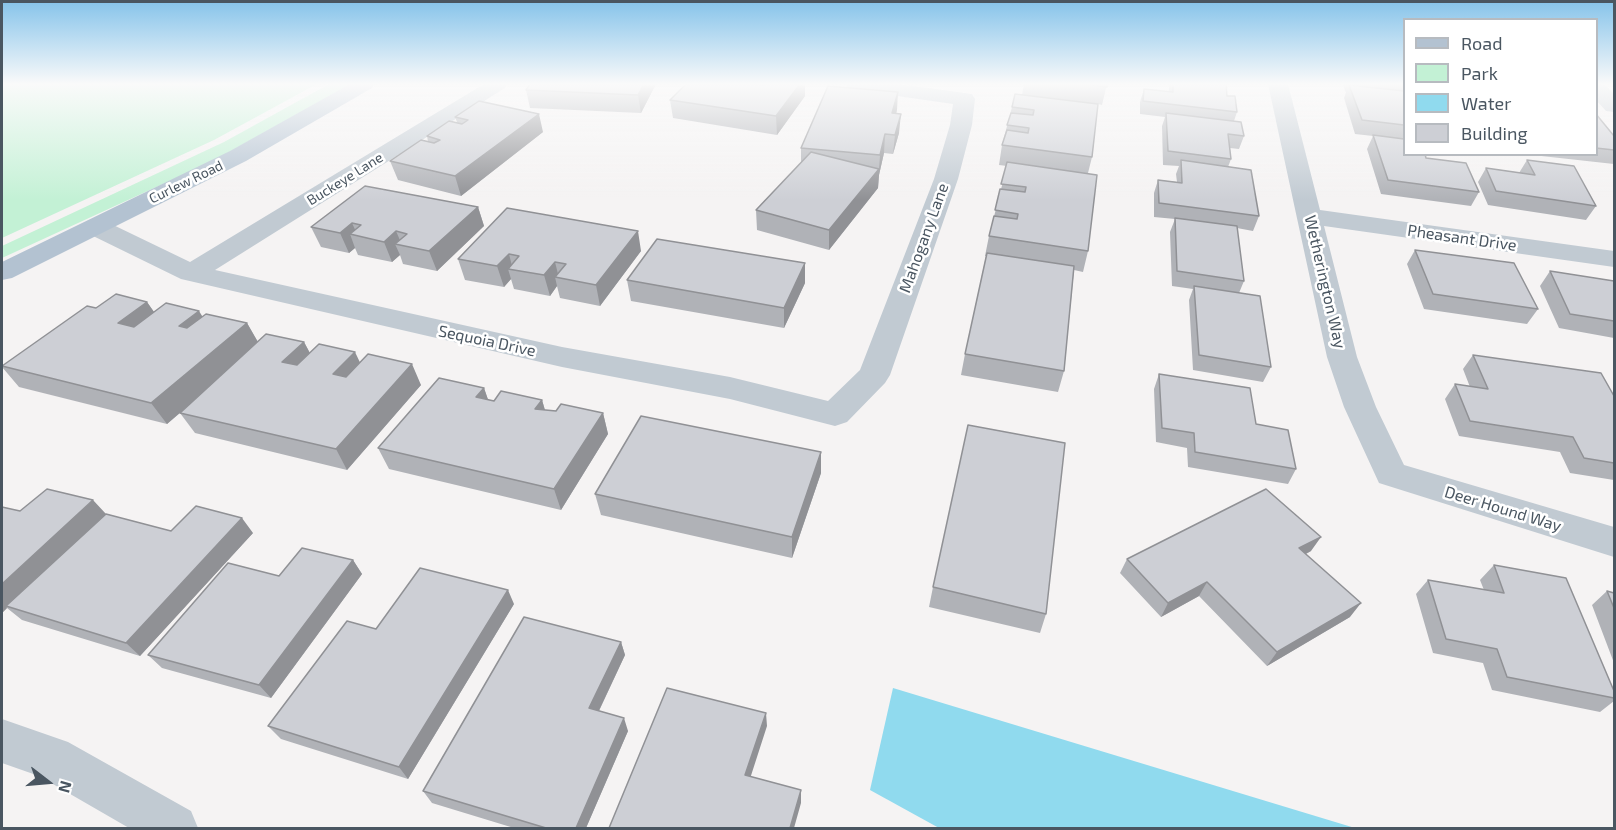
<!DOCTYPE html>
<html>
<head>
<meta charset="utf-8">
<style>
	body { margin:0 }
	#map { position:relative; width:1616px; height:830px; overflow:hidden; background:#f5f3f3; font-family:"Exo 2",sans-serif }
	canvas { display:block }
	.frame { position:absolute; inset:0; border:3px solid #4a5661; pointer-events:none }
	.legend { position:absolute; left:1403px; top:18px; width:195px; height:138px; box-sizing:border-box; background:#fff; border:2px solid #b7bbc0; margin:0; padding:8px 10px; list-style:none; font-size:18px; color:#4a5661 }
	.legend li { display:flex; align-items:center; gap:12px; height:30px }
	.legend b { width:30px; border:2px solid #b7bbc0 }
	.north { position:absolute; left:18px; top:752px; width:60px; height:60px; -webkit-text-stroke:4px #fff; paint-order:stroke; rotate:106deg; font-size:16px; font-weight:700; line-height:24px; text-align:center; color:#4a5661 }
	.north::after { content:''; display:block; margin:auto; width:21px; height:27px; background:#4a5661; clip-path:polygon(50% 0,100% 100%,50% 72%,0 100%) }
</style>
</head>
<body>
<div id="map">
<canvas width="1616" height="830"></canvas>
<div class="frame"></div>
<ul class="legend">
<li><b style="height:8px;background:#b3c2d1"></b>Road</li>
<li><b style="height:16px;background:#c3f1d5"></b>Park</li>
<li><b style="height:16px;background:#90daee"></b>Water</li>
<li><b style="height:16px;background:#cdcfd5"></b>Building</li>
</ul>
<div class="north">N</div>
</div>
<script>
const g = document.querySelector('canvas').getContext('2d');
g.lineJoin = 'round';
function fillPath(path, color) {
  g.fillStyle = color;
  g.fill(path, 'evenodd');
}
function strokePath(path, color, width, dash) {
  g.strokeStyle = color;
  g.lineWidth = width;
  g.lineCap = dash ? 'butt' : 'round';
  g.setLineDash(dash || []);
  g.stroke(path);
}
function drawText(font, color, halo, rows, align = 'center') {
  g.font = font + ' "Exo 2",sans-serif';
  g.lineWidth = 5;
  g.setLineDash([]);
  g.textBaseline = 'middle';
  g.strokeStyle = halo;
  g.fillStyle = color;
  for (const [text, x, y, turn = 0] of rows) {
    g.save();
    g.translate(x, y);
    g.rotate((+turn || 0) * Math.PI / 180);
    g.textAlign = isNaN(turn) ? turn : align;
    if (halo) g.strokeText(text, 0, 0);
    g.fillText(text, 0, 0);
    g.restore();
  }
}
const green = new Path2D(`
	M2 84H317L214 140 2 238Z
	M329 84H351L215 160 2 258V246L224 142Z`);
const water = new Path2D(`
	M893 688 1355 828H939L870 790Z`);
const minor = new Path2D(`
	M484 84H508L505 88 215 270 562 347 730 377 828 401 860 370 934 179 950 125 953 104 855 90 848 88 845 84H899L972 94 975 99 972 125 958 179 890 375 885 383 847 422 835 426 730 399 562 367 181 279 87 233 83 227 87 221 96 219 105 221 190 262Z
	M1268 84H1288L1320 210 1614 251V267L1324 226 1357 357 1376 407 1404 465 1614 527V557L1379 483 1344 407 1327 357Z
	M1596 84H1604L1614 94V112L1606 111 1596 100Z
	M2 719 68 742 191 811 198 828H129L39 776 2 763Z`);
const major = new Path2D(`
	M350 84H375L372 88 246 161 12 278 2 280V262L230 151Z`);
const wall = new Path2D(`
	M530 84H656L641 113 530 108 526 90Z
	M1024 84H1107L1102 105 1098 104 1092 157 1088 173V251L1083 272 1074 270 1064 371 1058 392 961 375 965 354 986 256H985L989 236 1007 166 999 165 1002 145 1012 107 1022 95Z
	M1169 84H1226L1227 96 1237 112 1234 121 1244 136 1239 149 1230 148 1231 159 1228 167 1259 216 1253 231 1237 228 1244 281 1239 293 1271 367 1263 382 1193 370 1189 300 1193 289 1172 286 1170 232 1175 219 1154 217V193L1158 180 1177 182 1176 174 1179 166 1163 165 1162 126 1165 117 1140 114V102L1144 89 1169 92Z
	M1343 84H1404V154L1426 158 1479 192 1471 206 1381 194 1367 149 1373 136 1355 134 1344 98 1346 92 1345 91Z
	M805 96 777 135 673 118 670 100Z
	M897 110 896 114 899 133 893 154 884 153 879 175 878 188 829 250 757 230 756 210 801 163V148Z
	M1596 114 1614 136V164L1523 154H1596Z
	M455 117 543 132 461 196 398 180 390 161 428 142 427 136 457 122Z
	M1527 160 1596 206 1586 220 1488 205 1478 182 1486 168 1519 173Z
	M478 207 484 226 437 271 403 264 400 255 392 262 358 255 355 248 349 253 321 247 311 227Z
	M507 208 641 251 600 306 560 298 557 286 550 296 514 289 511 279 504 287 465 280 458 259Z
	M1415 250 1538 309 1527 324 1424 309 1407 264Z
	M805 263V283L784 328 631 301 627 280Z
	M1550 271 1614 281V338L1559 328 1540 286Z
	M147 302 154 312 202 316 247 323 258 342H304L310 353 360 362 421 385 347 470 195 433 180 413 167 424 19 387 2 367V366L96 308Z
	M1473 355 1614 396V480L1570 473 1560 452 1459 436 1445 399 1455 384 1470 387 1463 369Z
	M1159 374 1256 424 1296 469 1288 484 1188 467 1187 448 1156 442 1154 389Z
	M484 388 488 400 494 401 542 400 545 410 556 411 603 413 608 434 561 510 389 469 378 448Z
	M821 473 792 558 601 515 595 494Z
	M2 507 20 511 106 514 171 531 253 533 140 656 22 620 7 608 2 613Z
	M1311 551 1306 554 1350 617 1267 666 1199 596 1161 617 1120 573 1127 559Z
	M353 560 362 574 271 698 162 668 148 655 279 576Z
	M1494 565 1614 691V701L1600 712 1492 690 1483 663 1433 653 1416 594 1428 580 1484 590 1480 580Z
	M933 587 1046 614 1040 633 929 607Z
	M1607 591 1614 593V663L1592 605Z
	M514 604 408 779 281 739 268 726 376 629Z
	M621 642 625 655 599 711 628 731 586 828H514L432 803 423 791Z`);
const shadedWall = new Path2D(`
	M644 84H656L641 113 638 95Z
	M800 84H805V96L777 135 776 116Z
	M898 92 897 110 891 132 892 113Z
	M539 114 543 132 461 196 455 176Z
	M901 114 899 133 893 154 895 135Z
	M885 134 884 153 879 175 878 188 829 250V230L879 169 880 155Z
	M478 207 484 226 437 271 429 251Z
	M352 223 358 236 350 234 355 248 349 253 340 233Z
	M396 231 402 245 395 244 400 255 392 262 384 242Z
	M638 231 641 251 600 306 596 285Z
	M509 254 513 270 508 269 511 279 504 287 497 266Z
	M555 262 559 278 555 277 557 286 550 296 544 275Z
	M805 263V283L784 328V308Z
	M147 302 161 322 132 344 118 323Z
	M199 311 212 332 179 326Z
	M247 323 259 344 167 424 151 403Z
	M304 342 315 363 294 383 282 362Z
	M355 352 365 373 344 395 333 374Z
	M412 364 421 385 347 470 336 449Z
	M484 388 491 408 476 397Z
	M542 400 548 421 535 409Z
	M603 413 608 434 561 510 554 489Z
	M821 452V473L792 558V537Z
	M93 500 106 514 6 606 7 608 2 613V584Z
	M242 518 253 533 140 656 126 643Z
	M1321 537 1311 551 1290 562 1299 548Z
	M353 560 362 574 271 698 259 685Z
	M1207 582 1199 596 1161 617 1168 603Z
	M508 590 514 604 408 779 399 767Z
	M1361 603 1350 617 1267 666 1277 652Z
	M621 642 625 655 594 721 589 708Z
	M766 713 767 726 747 788 745 775Z
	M624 718 628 731 586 828H576Z
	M801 790V803L794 828H790Z`);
const building = new Path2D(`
	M530 84H644L638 95 526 90Z
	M686 84H756L763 85 764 84H800L776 116 670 100Z
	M1082 84H1107V87Z
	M1173 84H1226L1227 96H1235L1237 112 1143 101 1144 89 1173 92Z
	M1349 85 1404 91V125L1362 120Z
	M828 86 898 92 892 113 901 114 895 135 885 134 880 155 801 148Z
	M1015 94 1098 104 1092 157 1002 145 1007 130 1028 133 1029 128 1007 125 1011 113 1033 115 1034 110 1012 107Z
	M479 101 539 114 455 176 390 161 421 140 434 143 440 140 427 136 449 121 462 124 468 120 455 117Z
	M1166 113 1241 122 1244 136 1228 134 1231 159 1168 151Z
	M1596 114 1614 136V150L1596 148Z
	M1373 135 1404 139V154H1425L1426 158 1466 163 1479 192 1388 180Z
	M811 152 879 169 829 230 756 210Z
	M1181 160 1251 170 1259 216 1159 203 1158 180 1182 183Z
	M1527 160 1574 166 1596 206 1496 191 1486 168 1535 175Z
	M1007 162 1097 175 1088 251 989 236 994 216 1017 219 1018 214 995 210 1000 189 1025 192 1026 187 1001 184Z
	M365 186 478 207 429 251 395 244 407 234 396 231 384 242 350 234 361 225 352 223 340 233 311 227Z
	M507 208 638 231 596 285 555 277 566 264 555 262 544 275 508 269 519 256 509 254 497 266 458 259Z
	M1175 218 1237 226 1244 281 1177 271Z
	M657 239 805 263 784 308 627 280Z
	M1415 250 1514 263 1538 309 1433 294Z
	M987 253 1074 266 1064 371 965 354Z
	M1550 271 1614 281V321L1570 314Z
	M1194 286 1260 296 1271 367 1199 355Z
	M116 294 147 302 118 323 134 327 166 303 199 311 179 326 187 328 206 314 247 323 151 403 2 366 87 306 96 308Z
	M266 334 304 342 282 362 297 365 319 344 355 352 333 374 346 377 368 354 412 364 336 449 180 413Z
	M1473 355 1601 373 1614 396V463L1584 458 1573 437 1470 421 1455 384 1488 389Z
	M1159 374 1250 388 1256 424 1288 430 1296 469 1195 452 1194 433 1162 428Z
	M439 378 484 388 476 397 494 401 501 391 542 400 535 409 556 411 561 404 603 413 554 489 378 448Z
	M641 416 821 452 792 537 595 494Z
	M968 425 1065 443 1046 614 933 587Z
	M47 489 93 500 2 584V507L20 511Z
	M1266 489 1321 537 1299 548 1361 603 1277 652 1207 582 1168 603 1127 559Z
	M196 506 242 518 126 643 6 606 106 514 171 531Z
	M302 548 353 560 259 685 148 655 228 563 279 576Z
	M1494 565 1566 578 1614 691V698L1507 677 1497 649 1446 639 1428 580 1504 593Z
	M420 568 508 590 399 767 268 726 347 621 376 629Z
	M1607 591 1614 593V608Z
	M524 617 621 642 589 708 624 718 576 828H546L423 791Z
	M667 688 766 713 745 775 801 790 790 828H609Z`);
const farStreetnames = [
	["Buckeye Lane",345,179,-32],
	["Curlew Road",186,182,-26]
];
const streetNames = [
	["Mahogany Lane",924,238,-70],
	["Pheasant Drive",1462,238,8],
	["Wetherington Way",1325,282,77],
	["Sequoia Drive",487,341,12],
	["Deer Hound Way",1503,509,17]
];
fillPath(green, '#c3f1d5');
fillPath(water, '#90daee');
fillPath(minor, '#c1cad2');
fillPath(major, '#b3c2d1');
fillPath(wall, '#b0b2b7');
fillPath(shadedWall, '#909195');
fillPath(building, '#cdcfd5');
strokePath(building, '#909195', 1.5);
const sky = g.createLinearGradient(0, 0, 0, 200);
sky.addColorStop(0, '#85c3ea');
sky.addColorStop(0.42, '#fafafa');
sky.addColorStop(1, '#fafafa00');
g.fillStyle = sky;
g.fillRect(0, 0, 1616, 200);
drawText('14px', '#4a5661', '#fff', farStreetnames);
drawText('16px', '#4a5661', '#fff', streetNames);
</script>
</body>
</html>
